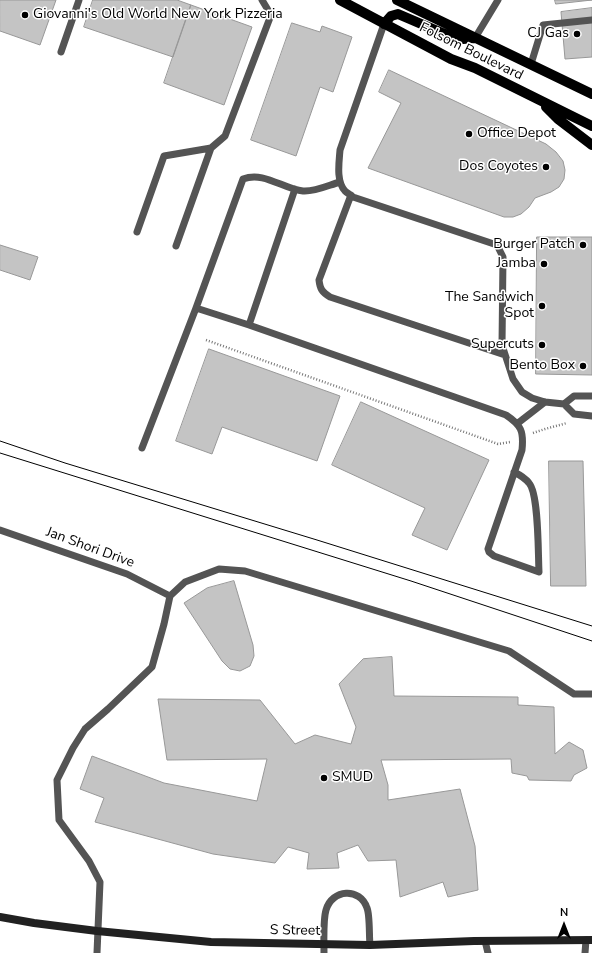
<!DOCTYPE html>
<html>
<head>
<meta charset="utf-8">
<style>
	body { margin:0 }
	#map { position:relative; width:592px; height:953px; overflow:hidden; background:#fff; font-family:"Nunito Sans",sans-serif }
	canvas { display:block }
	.north { position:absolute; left:544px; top:905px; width:40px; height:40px; -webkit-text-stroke:3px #fff; paint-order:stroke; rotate:0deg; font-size:11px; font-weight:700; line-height:16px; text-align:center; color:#000 }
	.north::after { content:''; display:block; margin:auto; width:14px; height:18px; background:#000; clip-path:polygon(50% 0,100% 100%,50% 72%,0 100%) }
</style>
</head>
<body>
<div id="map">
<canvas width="592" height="953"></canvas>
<div class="north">N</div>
</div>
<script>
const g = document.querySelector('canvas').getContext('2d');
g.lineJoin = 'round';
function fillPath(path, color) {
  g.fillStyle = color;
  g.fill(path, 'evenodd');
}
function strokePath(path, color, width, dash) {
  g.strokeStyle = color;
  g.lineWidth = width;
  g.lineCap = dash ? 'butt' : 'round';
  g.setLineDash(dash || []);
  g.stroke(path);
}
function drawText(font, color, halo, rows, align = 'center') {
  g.font = font + ' "Nunito Sans",sans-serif';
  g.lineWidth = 3;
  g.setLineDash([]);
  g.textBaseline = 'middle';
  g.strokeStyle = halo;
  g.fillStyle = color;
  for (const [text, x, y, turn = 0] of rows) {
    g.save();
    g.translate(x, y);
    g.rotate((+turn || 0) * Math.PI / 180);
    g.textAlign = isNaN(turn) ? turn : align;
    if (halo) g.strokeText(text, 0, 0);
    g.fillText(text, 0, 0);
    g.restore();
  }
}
const building = new Path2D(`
	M0 0H56L40 45 0 31Z
	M93 0H177L191 5 173 57 84 27Z
	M555 0H592L556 4Z
	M191 5 252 27 224 105 164 83Z
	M592 8V57L565 59 561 12Z
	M292 23 320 32 322 26 352 37 333 92 320 87 296 156 251 140Z
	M389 70 546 144 556 152 563 161 565 170 564 179 559 187 551 192 535 198 529 207 521 214 513 217H504L368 168 401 103 379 92Z
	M537 237H592V375L536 374Z
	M0 245 38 257 30 280 0 270Z
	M209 349 340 396 317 461 222 427 212 454 176 441Z
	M361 402 489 460 447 550 412 535 425 508 332 465Z
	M549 461H583L586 586H551Z
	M234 581 253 645 254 656 250 666 240 671 230 669 222 661 184 603 207 588Z
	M392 657 394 696 518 697V705L554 707 555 754 569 742 583 750 587 768 574 775 571 781 529 780 527 776 512 773 511 759 381 760 388 785V800L460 789 475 846 478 890 448 897 443 882 400 897 396 860 368 861 358 845 337 853 339 868 307 869 309 853 288 847 275 863 213 854 95 822 104 798 80 789 92 756 164 783 257 801 267 759 167 760 158 699 260 700 295 744 315 735 351 744 356 727 339 684 363 659Z`);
const path = new Path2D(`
	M206 340 498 444 510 442
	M533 433 545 429 567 423`);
const lane = new Path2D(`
	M384 24 340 150C339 163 336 181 345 191 347 193 351 195 353 197L497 245 503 257 502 345 513 379 522 392 532 398 545 402 564 404 574 414 592 416
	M475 38 498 0
	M61 52 79 0
	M531 64 543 25 592 20
	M211 148 225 136 271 15 262 0
	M351 195 319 280C320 289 322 292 330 297L505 355
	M137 232 164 156 211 148 176 246
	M196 308 243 179C264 171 283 189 303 191 315 192 329 185 340 182
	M249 325 295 189
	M564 404 574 396H592
	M518 423 545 402
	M142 448 196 308 249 325 506 415C521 425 524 431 522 450L488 549 489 552 494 556 539 572C538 554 539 494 529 483 525 478 520 475 514 472
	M0 530 127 574 170 596
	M485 941 488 953
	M97 953 100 882 89 861 59 820 57 780 73 748 85 729 108 709 152 667 164 624 170 596 185 582 219 569 245 571 509 651 574 694H592
	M324 953C324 941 323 920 326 910 332 889 360 887 367 908 370 915 369 936 370 945
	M585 953 586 940`);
const secondary = new Path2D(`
	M0 917 34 923 97 931 211 942 370 945 474 941 592 940`);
const primary = new Path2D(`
	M340 0 451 59 475 68 592 126
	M397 0 592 94
	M384 24 391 16 398 14 454 38 463 39 475 38
	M546 107 558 119 592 145`);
const tram = new Path2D(`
	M0 441 65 463 317 540 592 626
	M0 453 411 581 592 641`);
const markers = [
	[25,15,4,"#000"],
	[577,34,4,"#000"],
	[469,134,4,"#000"],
	[546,167,4,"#000"],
	[583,245,4,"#000"],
	[544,264,4,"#000"],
	[542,306,4,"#000"],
	[542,345,4,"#000"],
	[583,366,4,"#000"],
	[324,778,4,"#000"]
];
const poiNames = [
	["Giovanni's Old World New York Pizzeria",33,15,"left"],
	["CJ Gas",569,34],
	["Office Depot",477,134,"left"],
	["Dos Coyotes",538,167],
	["Burger Patch",575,245],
	["Jamba",536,264],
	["The Sandwich",534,298],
	["Spot",534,314],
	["Supercuts",534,345],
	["Bento Box",575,366],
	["SMUD",332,778,"left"]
];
const streetNames = [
	["Folsom Boulevard",471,52,26],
	["Jan Shori Drive",90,548,20],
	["S Street",295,931,1]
];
fillPath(building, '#c4c4c4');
strokePath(building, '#989898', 1);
strokePath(path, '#767676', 2.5, [1, 2]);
strokePath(lane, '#545454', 7);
strokePath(secondary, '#212121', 8);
strokePath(primary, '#000', 10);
strokePath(tram, '#000', 1);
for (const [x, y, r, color] of markers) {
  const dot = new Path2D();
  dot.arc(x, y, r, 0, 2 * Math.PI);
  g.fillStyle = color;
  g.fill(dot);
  strokePath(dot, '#fff', 1.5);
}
drawText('14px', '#000', '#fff', poiNames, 'right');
drawText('14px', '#000', '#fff', streetNames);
</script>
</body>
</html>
